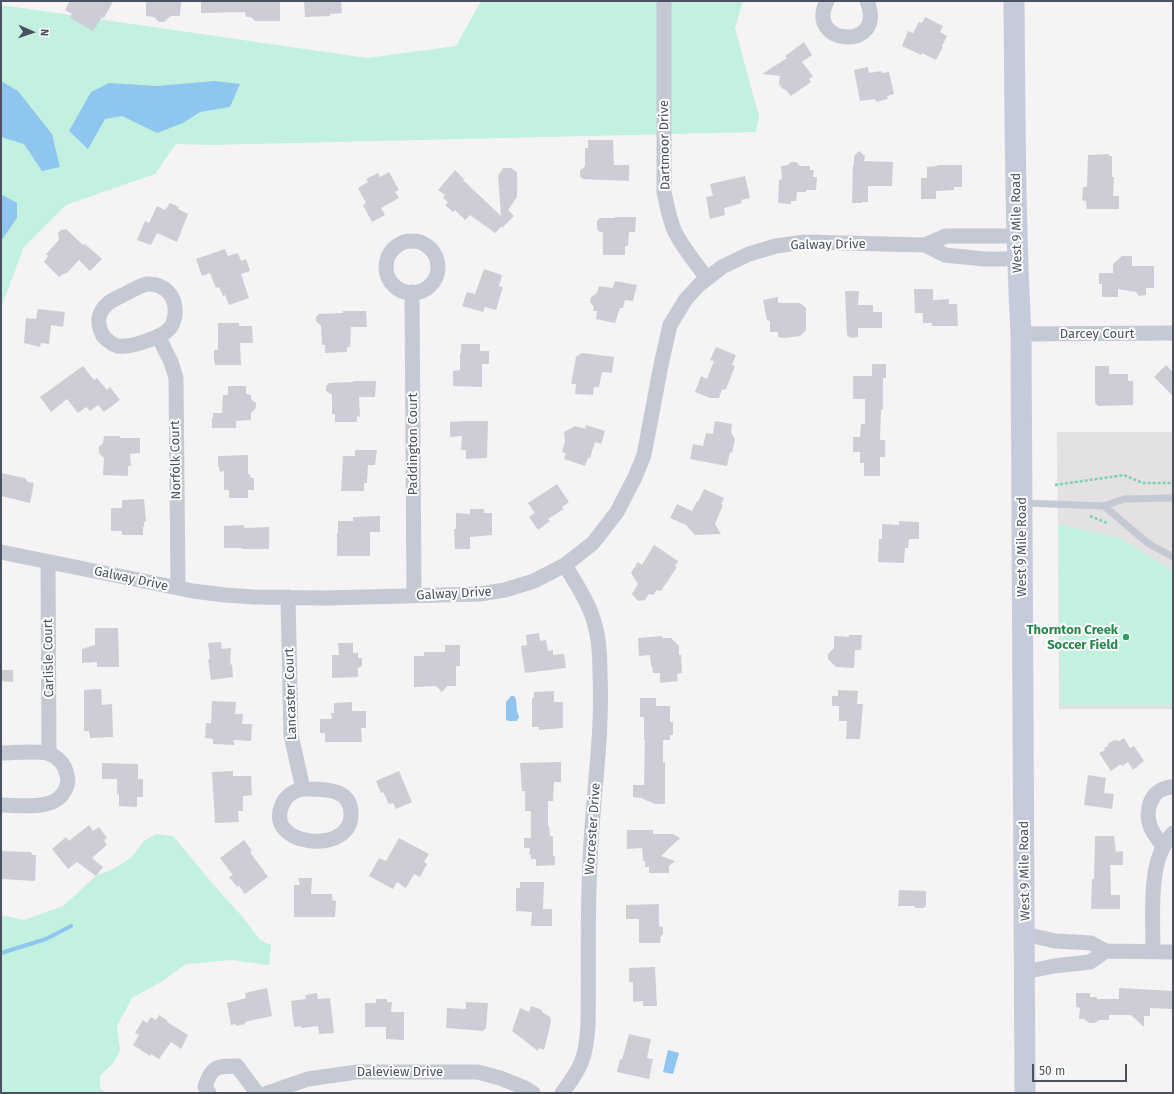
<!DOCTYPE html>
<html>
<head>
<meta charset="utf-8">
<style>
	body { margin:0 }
	#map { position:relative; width:1174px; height:1094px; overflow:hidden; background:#f5f3f3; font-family:"Fira Sans",sans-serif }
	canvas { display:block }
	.frame { position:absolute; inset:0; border:2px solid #4a5161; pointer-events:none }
	.north { position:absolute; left:12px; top:12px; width:40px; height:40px; -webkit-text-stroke:3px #fff; paint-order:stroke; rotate:92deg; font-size:11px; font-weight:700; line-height:16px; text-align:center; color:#4a5161 }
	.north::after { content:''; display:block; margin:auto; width:14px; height:18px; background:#4a5161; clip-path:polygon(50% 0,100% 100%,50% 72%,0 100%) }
	.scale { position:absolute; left:1032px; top:1064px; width:95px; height:18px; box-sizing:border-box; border:2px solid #4a5161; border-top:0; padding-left:5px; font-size:12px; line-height:14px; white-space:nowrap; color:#4a5161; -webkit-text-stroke:3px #fff; paint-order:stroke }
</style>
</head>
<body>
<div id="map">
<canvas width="1174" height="1094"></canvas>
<div class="frame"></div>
<div class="north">N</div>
<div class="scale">50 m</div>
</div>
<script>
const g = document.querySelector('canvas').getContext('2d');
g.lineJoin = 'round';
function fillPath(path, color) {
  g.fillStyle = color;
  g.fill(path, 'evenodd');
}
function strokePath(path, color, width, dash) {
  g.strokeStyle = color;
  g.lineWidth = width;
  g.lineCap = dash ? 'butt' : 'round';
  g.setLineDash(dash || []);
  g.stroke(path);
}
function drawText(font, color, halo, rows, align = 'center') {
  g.font = font + ' "Fira Sans",sans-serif';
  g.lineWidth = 4;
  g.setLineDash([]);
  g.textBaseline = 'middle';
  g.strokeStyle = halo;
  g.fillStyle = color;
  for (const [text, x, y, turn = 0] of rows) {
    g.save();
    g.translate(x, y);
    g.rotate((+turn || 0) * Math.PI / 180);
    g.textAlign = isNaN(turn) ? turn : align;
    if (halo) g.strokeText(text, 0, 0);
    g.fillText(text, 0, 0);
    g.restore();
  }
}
const education = new Path2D(`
	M1057 432H1173V709H1059Z`);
const green = new Path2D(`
	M481 1H743L735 28 759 116 756 132 209 145 176 144 155 174 66 205 24 247 1 307V5L367 58 456 46Z
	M1058 524 1120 538 1173 571V705H1061Z
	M156 834 173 836 217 889 242 916 260 940 271 945 269 965 231 960 186 964 161 982 132 998 117 1026 120 1050 114 1062 100 1076V1088L107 1093H1V915L24 920 63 906 96 876 113 869 131 858 144 841Z`);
const water = new Path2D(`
	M1 81 18 91 52 134 60 167 42 171 24 144 1 137Z
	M215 81 240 84 230 107 200 112 183 123 157 133 122 116 105 119 88 149 69 131 91 92 109 83 157 86Z
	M1 194 17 203V218L1 241Z
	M511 696H514L516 699 517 711 519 717 517 721H509L506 720V702Z
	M668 1050 679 1053 673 1074 663 1072Z`);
const stream = new Path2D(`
	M1 953 46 939 71 926`);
const building = new Path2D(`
	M70 1H113L104 18 102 17 93 31 70 18 72 14 65 10Z
	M146 1H181L180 16H171L164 22H159L154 17 146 16Z
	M201 1H280V21H255L251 17H246L245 12 201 13Z
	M304 1H341L342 13 330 14V16L305 17Z
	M925 17 943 26 940 32 947 36 942 46 943 47 936 60 922 53 921 55 902 46 908 31 913 33 919 22 922 23Z
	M804 42 812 55 802 62 813 76 809 79 811 82 791 96 786 90 783 89 779 84 780 76 762 74 787 58 785 56Z
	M868 67 869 73 881 71 882 73 889 72 894 94 887 96 888 99 876 102 875 99 860 101 854 70Z
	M588 140H613L614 165H629V181L583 179 580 176V171L585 166V148H588Z
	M859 151 865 156 864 161 893 162 892 186H868V202H862V203H852L853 165H854V156Z
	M1109 154V156H1112V177H1114L1113 196H1119V209H1087L1086 201 1082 200 1083 187H1087L1088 155Z
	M791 162H796L800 166H810V170H814L813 177H817L816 190H806V192H797L796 201H791V204L778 203 779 180 782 179 781 166 788 165Z
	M937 165H962V187H954V190L936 191V199H921V178H927V167L937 166Z
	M503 168H511L517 172V197L508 210 514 216 502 228V226L495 233 470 215 465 220 455 210 453 212 445 205 448 202 443 198 445 195 438 190 455 170 464 179 463 180 501 216 498 176Z
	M389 172 399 190 395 192 399 198 381 208 385 215 372 222 363 205 366 203 358 188 368 182 366 179 378 173 380 177Z
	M745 176 750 198 741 200 742 203 724 208 725 215 710 219 706 197 713 196 710 184Z
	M170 203 179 207 178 209 188 214 177 242 157 233 151 245 137 240 145 221 149 223 157 206 165 210Z
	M615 217H636L635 232H629L628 246H625V255H603V232H600L597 229V221L600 218H615Z
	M66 229 83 245 85 244 102 259 90 271 79 260 66 274 65 273 59 277 44 262 48 256 46 254 59 240 58 233 61 230Z
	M225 249 228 256 238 253 241 261 246 259 250 271 241 274 249 298 229 305 225 295 223 296 219 287 216 288 210 273 202 276 196 259Z
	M1122 256H1132V266H1154V288H1146V295L1139 296 1136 292 1118 289V297H1102V284H1099V273H1113V264Z
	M484 269 502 275 499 286 503 287 496 310 485 307 483 312 462 306 467 292 475 294Z
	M615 281 637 285 633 301 625 300 623 308H620L615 323 596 319 597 311H593L594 307 590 302 591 297 597 293 599 286 613 288Z
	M914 289H933V300L949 299V304H957L958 326H932V323H923V313H915Z
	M845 291H859L858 305H873V312H882V328H858V337L851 338 847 335Z
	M778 297V303H800L806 308V330L800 336 784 338 778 337V332H770V321L767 320 763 300Z
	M38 309 65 312 63 327 51 325 49 344 41 343 40 347 24 343 26 318 36 319Z
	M343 311H366L367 327H351L350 347H347V352L325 353V345H322L321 326 316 321V317L319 314 343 313Z
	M218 323H239V326H252L253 343H240L241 365H215V362H214V350H218Z
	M461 344H480V351H489V364H482V387L453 386V371L460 370V353H461Z
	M716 347 736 355 732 365 735 366 726 389 722 390 719 398H710L695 392 701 376 707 379 714 361 710 360Z
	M582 353 614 357 612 373 602 372 599 387H594L593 395 575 394 576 384H571L576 357Z
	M872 364H886V378H883V410H881L880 440H885V457H880V476H864V463H860V452H853V437H860L861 424H865V399H853V376H872Z
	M1166 365 1173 372V396L1154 377Z
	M83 366 94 380 97 378 107 390 110 387 120 400 104 412 98 405 90 411 86 407 78 413 67 399 51 412 40 397Z
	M1095 366H1109V374H1128V381H1133V405L1098 406 1095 403Z
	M353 381H376L375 397H359L360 417 357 416V422H335V414H332V395L326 391V386L329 383 353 382Z
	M228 386H246V394L251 395V399L256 403V408L251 413V420L236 421V428H212V418H213V413H222L223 395H228Z
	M465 421H488L487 458 466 459V450H461L462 436 450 437V422Z
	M715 421 732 424 731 432 735 439 732 453 730 452 727 466 690 459 693 444 703 446 706 433 713 434Z
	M586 425 605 431 601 444 595 442 590 458H588L585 466 564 459 566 453 562 452 565 442 564 432 575 426 585 429Z
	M104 436H120V438H140V453L130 454 131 466H128V476L103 475 104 458 99 453V447L103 443Z
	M355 450H377L375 465H368L367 483H364V491H341L343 456H355Z
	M248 455V474H250L251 478H254V490H248V498H229V490H224V471L220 472 219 467H218V456Z
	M1 473 25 478 28 482 34 483 30 503 1 496Z
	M557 484 569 502 562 507 564 509 548 519 550 521 538 530 529 517 535 513 528 503Z
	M704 489 724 498 721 504 723 505 715 524 721 534 695 535 686 525 670 518 677 504 692 511 697 501 698 502Z
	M144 499 146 522H144V527H143V535H122V531H111V508H122V500Z
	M470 509H484V513H492V535L470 537V549H455L454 529H456V513L470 514Z
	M380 516V532H370V556H337V533H338V521H353V517Z
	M899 521 919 522V539H909L908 548H905L904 563 878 562 879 539H882V524L899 525Z
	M244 525V528L269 527V549H242V548H224V526Z
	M654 545 678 561 675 566 677 567 661 591 657 590 653 595 649 594 645 600 638 601 632 594 638 584 631 573 638 562 642 565Z
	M95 628H118L119 667H97V662L82 663V649L95 645Z
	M539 633 540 641 546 640 548 651 553 650V655L564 654 566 668 525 673 521 646 527 645 526 635Z
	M849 635H862L861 650H855L854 668 836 667 828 659V654L834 648V636L849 637Z
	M662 636V638H671L679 646V655H681L682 673 677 674 678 681 660 683V673H653L652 666H651L650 655 639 656 638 638Z
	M221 642 222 649 231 648 230 665 232 664 233 677 211 680 208 659 210 660 208 643Z
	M338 643H353V653H358V658H362V666L358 668V677L332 678V655H339Z
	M445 645H460V666H456V686H447L442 692 436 686 414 687V656H424V652H445Z
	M1 670H13V682L1 681Z
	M101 689 102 705 112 704 113 737 90 738 89 731H84V690Z
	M838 690 858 691 857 704H863L860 739H846L847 721H839V706H832V696H838Z
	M554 691V702H563V728L539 730V727H532V698H534V692Z
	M640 698H656V706H670V722H673V735H670V740H663V763L665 762V804H655L641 798 633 797V785H644L645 740H644V717H640Z
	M212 701 236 702 235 714H243L242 724H252L251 741 233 740 235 745 213 744V739L205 738 206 723H211Z
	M352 702V711H366V728H361L362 742H325V733H320V719H332L331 713H334V703Z
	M1124 738 1130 748 1134 746 1144 761 1133 770 1128 762 1122 766 1121 764 1111 771 1099 753 1105 750 1104 748 1108 746 1109 743 1114 740 1119 741Z
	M561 762V782H554L553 801H548V826H549L550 836H553V856H555V865L536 866V859H531V854L529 855 530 848H524V838H531V811H525V791H522L520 763Z
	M102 763 138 764V779H143V797H137V807L119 806V794L117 795V779H102Z
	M233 771V776H251L252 795 243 796V811H238L239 822 215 823 212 772Z
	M399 771 412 802 396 809 393 803 389 804 383 792 381 793 376 781Z
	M1088 775 1106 778 1104 793 1114 794 1112 809 1084 805Z
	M89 825 93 831 99 827 107 838 104 840 107 845 92 858 103 867 96 876 77 862 68 869 52 849 66 837 69 841Z
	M627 830H653V834H673L680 838 661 856 675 861 669 866V873H649V867H645V861H643L642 848 627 849Z
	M1095 836H1114L1116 852 1123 851V865H1110L1111 895H1120V909H1091L1092 879H1094Z
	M399 838 429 854 424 862 427 864 420 877 414 874 406 888 397 882 393 889 369 876 379 858 386 861Z
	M244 840 252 851 250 852 268 877 245 894 239 886 237 887 229 877 233 875 220 858Z
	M1 851 31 852 32 855H36L35 881 1 879Z
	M298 878H312L311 894H332V900L336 901 335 917H294V885H300Z
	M520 882H544L543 909H552V926H531L532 912 516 911V888H520Z
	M899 890 926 891V906L923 908H915V906H898Z
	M659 904V926L663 927V934L661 936 660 943H639V919H626V905Z
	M655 967 657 1006H643V1001L633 1002V982H629V968Z
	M267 988 272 1016 245 1022V1024L236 1026V1024L231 1025 227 1003 246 998 245 993Z
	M1119 988 1173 991V1009L1150 1008V1016H1144V1027L1131 1015H1109V1020H1099L1095 1023H1089L1084 1019H1079L1080 1008 1076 1007V993H1090V997H1097V999H1119Z
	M317 993 318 999 330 998 334 1033 319 1034 318 1026 301 1028V1026L294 1027 291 1001 306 999 305 995Z
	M376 999H387V1002H392L391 1012H404V1040L386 1039V1027H365V1003H376Z
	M466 1002 488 1003 486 1029H484V1031L446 1028 447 1008 466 1009Z
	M531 1006 542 1010V1012L550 1017 551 1022 544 1050 539 1048 538 1051 512 1031 520 1008 529 1012Z
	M159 1015 168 1021 167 1022 188 1035 181 1049 171 1042 159 1059 151 1054 150 1056 133 1045 139 1035 135 1033 143 1020 147 1023 151 1017 156 1020Z
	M629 1034 651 1039 647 1058 653 1059 649 1079 617 1072 620 1059 622 1060Z`);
const path = new Path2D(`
	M1055 485 1124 475 1143 483H1173
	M1090 516 1107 523`);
const lane = new Path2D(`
	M1024 503 1104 506 1124 499 1173 498
	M1104 506 1149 544 1173 557`);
const street = new Path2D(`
	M664 1V192C667 205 669 219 675 232 683 248 696 264 707 278
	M827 1C804 46 888 52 867 1
	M386 267a26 26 0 1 1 52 0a26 26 0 1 1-52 0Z
	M925 245 946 236H1017
	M147 284C165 283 177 297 175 315 174 320 173 326 169 329 161 338 129 348 118 346 112 345 107 340 103 336 100 330 98 324 99 318 102 303 115 299 127 293 134 289 140 286 147 284Z
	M412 292 414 596
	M1021 334 1173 333
	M158 336 171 362 176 378 178 588
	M1 552 193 591 225 595 254 597 326 598 480 594 505 590 534 581 565 565 593 543 617 512 635 477 644 455 661 365 670 325 686 299 700 284 722 267 749 254 776 246 804 242 925 245 945 255 984 259H1018
	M48 562 49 754
	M288 597 291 735 303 789
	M1 753C13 753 40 750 50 754 59 758 65 765 67 775 69 781 67 787 64 792 53 811 20 805 1 805
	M303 789C323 789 353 787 351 817 348 855 264 846 282 805 286 795 293 791 303 789Z
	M1163 846C1159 841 1155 836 1152 830 1143 813 1150 787 1173 787
	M1025 934 1055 941 1091 943 1106 951 1173 952
	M1153 951C1153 922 1149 870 1164 846 1166 841 1170 837 1173 833
	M1025 972 1054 966 1090 962 1106 951
	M209 1093 205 1087C212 1066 216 1066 237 1066L257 1093
	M267 1093 308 1079 357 1072H478L500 1078 525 1088 533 1093
	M562 1093C581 1068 586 1058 588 1026 589 972 587 917 590 863 592 800 603 738 600 675 600 654 599 633 591 613 585 596 574 581 565 565`);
const secondary = new Path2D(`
	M1014 1C1015 112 1015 223 1021 334L1025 1093`);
const markers = [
	[1126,637,4,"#2e9e5b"]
];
const streetNames = [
	["Dartmoor Drive",665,145,-91],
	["West 9 Mile Road",1017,223,-91],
	["Galway Drive",828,245,-1],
	["Darcey Court",1097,334],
	["Paddington Court",413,444,-90],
	["Norfolk Court",176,460,-91],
	["West 9 Mile Road",1022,547,-90],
	["Galway Drive",131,579,12],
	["Galway Drive",454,594,-3],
	["Carlisle Court",49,658,-91],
	["Lancaster Court",291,694,-92],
	["Worcester Drive",593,829,-86],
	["West 9 Mile Road",1025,871,-91],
	["Daleview Drive",400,1072]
];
const leisureNames = [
	["Thornton Creek",1118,630],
	["Soccer Field",1118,645]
];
fillPath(education, '#e3e1e2');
fillPath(green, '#c2f1df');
fillPath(water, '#8fc6ef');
strokePath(stream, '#8fc6ef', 4);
fillPath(building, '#cdced5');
strokePath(path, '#79d1b9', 2.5, [3, 2]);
strokePath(lane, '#c4c9d4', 7);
strokePath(street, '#c4c9d4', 15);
strokePath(secondary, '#c6cbdb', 21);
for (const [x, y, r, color] of markers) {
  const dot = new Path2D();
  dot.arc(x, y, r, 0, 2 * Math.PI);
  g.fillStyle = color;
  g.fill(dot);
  strokePath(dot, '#fff', 1.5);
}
drawText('13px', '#4a5161', '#fff', streetNames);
drawText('bold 13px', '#27864d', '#fff', leisureNames, 'right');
</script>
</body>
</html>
